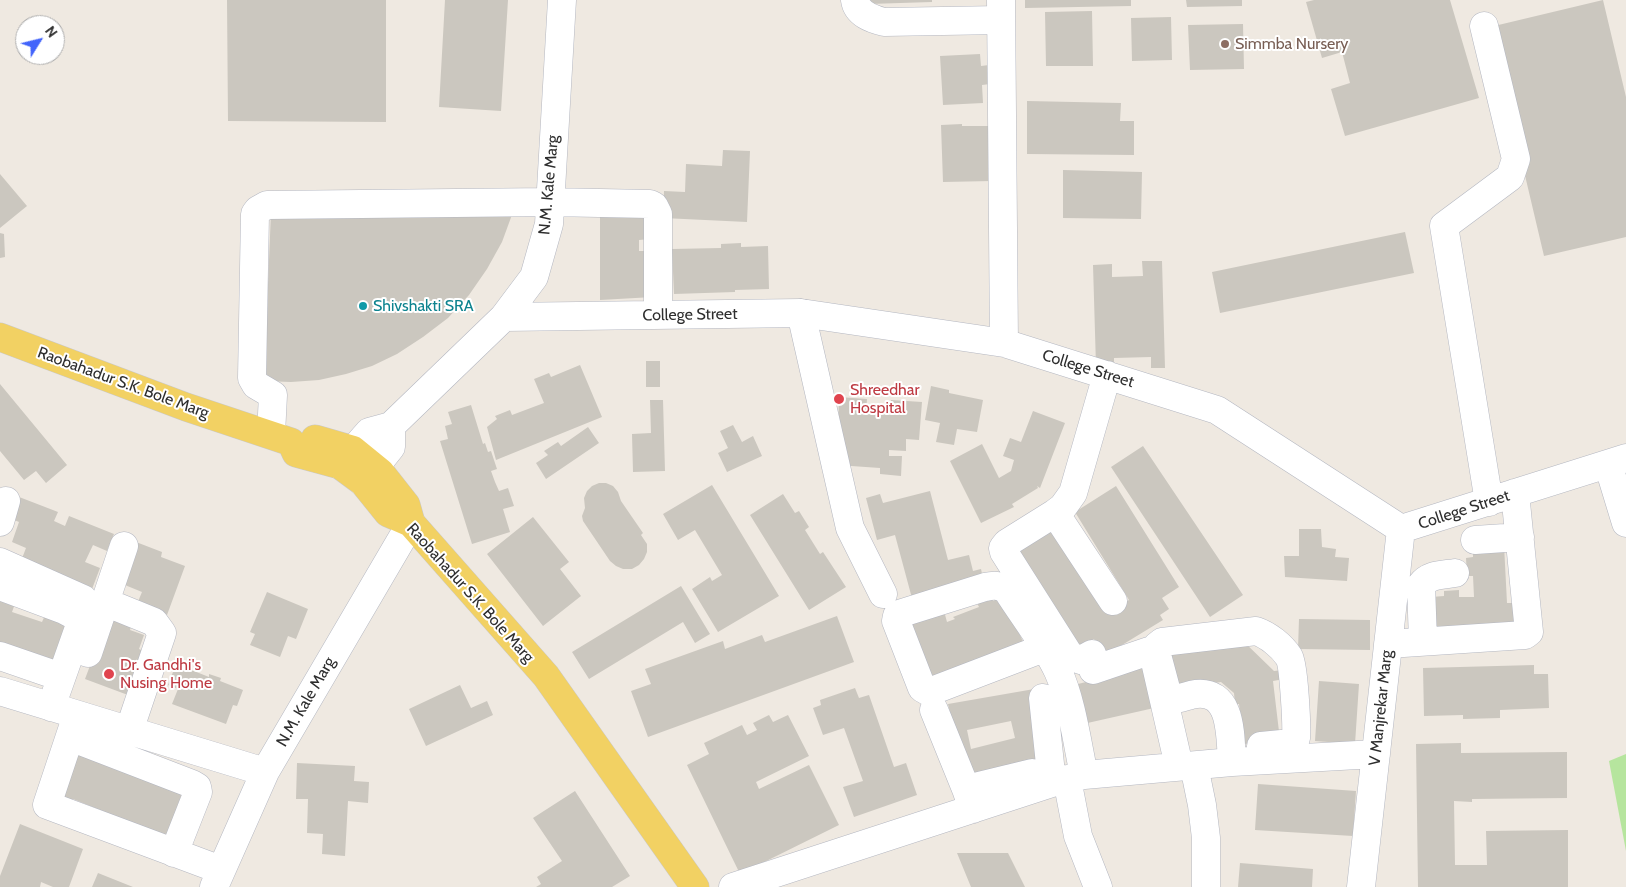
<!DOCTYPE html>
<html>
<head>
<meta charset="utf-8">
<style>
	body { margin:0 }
	#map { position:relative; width:1626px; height:887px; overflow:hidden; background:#efe9e1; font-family:Cabin,sans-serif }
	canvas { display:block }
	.north { position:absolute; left:15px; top:15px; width:50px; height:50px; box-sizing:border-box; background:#fff; border:1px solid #ababab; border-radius:50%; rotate:54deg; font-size:14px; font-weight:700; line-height:20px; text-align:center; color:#2e2e2e }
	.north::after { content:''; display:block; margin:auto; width:18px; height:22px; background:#4264fb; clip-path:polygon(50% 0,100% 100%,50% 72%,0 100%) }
</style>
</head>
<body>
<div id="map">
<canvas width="1626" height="887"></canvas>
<div class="north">N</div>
</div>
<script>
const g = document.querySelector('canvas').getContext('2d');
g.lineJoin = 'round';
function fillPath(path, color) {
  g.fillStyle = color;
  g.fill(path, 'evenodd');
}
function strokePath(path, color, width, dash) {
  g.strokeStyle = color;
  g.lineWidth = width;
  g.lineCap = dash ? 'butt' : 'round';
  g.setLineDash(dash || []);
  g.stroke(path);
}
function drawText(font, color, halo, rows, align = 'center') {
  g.font = font + ' Cabin,sans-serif';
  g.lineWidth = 4;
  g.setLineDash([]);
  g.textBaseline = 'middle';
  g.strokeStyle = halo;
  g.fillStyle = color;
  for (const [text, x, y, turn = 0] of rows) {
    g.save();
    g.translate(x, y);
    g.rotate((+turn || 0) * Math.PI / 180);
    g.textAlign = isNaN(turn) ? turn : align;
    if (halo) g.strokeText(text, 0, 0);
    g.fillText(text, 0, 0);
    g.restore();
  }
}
const green = new Path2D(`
	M1626 754V851L1609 761Z`);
const building = new Path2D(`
	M227 0H386V122L228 121Z
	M445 0H508L501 111 439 107Z
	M869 0H932V2L869 4Z
	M1025 0H1131V6L1025 8Z
	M1186 0H1242V6L1187 7Z
	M1314 0H1450L1479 98 1345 136 1331 89 1350 83 1342 52 1322 58 1306 2Z
	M1603 0 1626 97V237L1544 256 1490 27Z
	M1092 11 1093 66H1046L1045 12Z
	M1171 17 1172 60 1132 61 1131 18Z
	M1243 24 1244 69 1190 70 1188 25Z
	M980 54 981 66 989 65 990 84 982 85 983 103 943 105 940 56Z
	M1027 101 1121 103 1120 121H1134V155L1027 154Z
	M962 124V126H990L992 181 943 182 941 125Z
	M723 150 750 151 747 222 663 218 664 191 685 192 686 164 722 166Z
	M1063 170 1142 172 1141 219 1063 218Z
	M0 174 27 206 0 228Z
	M600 210 649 213 651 239 639 240V251H651L653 297 600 300Z
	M271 212H513L502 242 487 269 469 295 448 318 423 337 397 354 372 366 346 374 319 380 291 382 264 381Z
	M1405 232 1414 273 1220 313 1212 272Z
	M0 233 4 234 5 257 0 258Z
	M741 243V247L768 246 769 289 735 290V292L674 294 672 249 721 248V244Z
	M1142 261H1162L1165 368H1151V357L1114 358V366H1096L1093 265 1112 264V277L1143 276Z
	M646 361H660V387H646Z
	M580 365 602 417 496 460 487 427 497 419 495 416 510 410 512 415 544 403 534 379 549 373 551 377Z
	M0 384 67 465 46 483 36 471 24 480 0 451Z
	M931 386 949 390V393L983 400 977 432 957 429 954 445 936 442 940 423 925 420Z
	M839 397 867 399 866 413 891 415V400L922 402 919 440 906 439V451L889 450V456H902L901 476 880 474V468L837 465Z
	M650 400H663L665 471 633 472 632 434 651 433Z
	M471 405 483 444 485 443 488 452 491 451 497 469 491 471 495 482 499 491 508 488 514 506 503 509 510 532 472 544 440 441 448 439 445 426 452 424 448 412Z
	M1033 411 1065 423 1040 488 1037 486 1038 488 1012 504 1014 507 981 523 950 461 982 444 999 478 1011 471 1014 460 1003 456 1010 438 1021 442Z
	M733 425 742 442 753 436 762 456 727 472 718 453 728 448 720 431Z
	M588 427 599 443 546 479 536 463 548 455 544 451 558 442 561 446Z
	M1143 446 1243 595 1210 617 1111 467Z
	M599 483H606L613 486 618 492 621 501 643 533 641 535 647 544V552L644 559 639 565 632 569H623L616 566 610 561 583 521 582 516 585 508 584 498 587 491 592 486Z
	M712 485 779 596 718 632 692 589 710 577 712 581 722 575 695 530 678 540 663 514Z
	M1116 486 1179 587 1162 598 1169 609 1160 615 1163 620 1104 656 1094 639 1072 652 1010 552 1052 526 1107 614 1129 600 1075 512Z
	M930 491 948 560 969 555 973 571 981 569 984 583 913 602 895 535 877 540 866 498 880 494 883 503Z
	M783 494 795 513 799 511 809 527 805 530 820 554 823 552 846 587 809 610 750 515Z
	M14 495 58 512 54 521 65 526 69 516 114 534 107 551 93 545 85 562 100 568 89 597 21 561 26 548 12 542 19 522 5 516Z
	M533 517 569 562 560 569 581 596 543 626 487 554Z
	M1299 529H1321L1322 547 1336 549 1335 557 1349 558 1347 581 1285 577 1284 556H1299Z
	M136 542 162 552 161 557 185 566 167 615 137 604 142 592 120 583Z
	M1504 545 1507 603H1519L1520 632 1433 635 1431 597 1444 596V591L1459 590V597H1474L1473 576H1467L1466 558 1473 557V546Z
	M681 586 710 634 695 643 683 622 589 679 572 652Z
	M267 592 308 609 296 639 288 636 280 657 250 645 255 634 250 632Z
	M990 592 993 601 1003 596 1024 644 929 685 908 624 944 611 947 622 955 619 953 617 979 607 975 599Z
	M0 595 16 601 12 612 42 622 46 613 69 621 54 668 0 650Z
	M111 610 134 618 130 630 144 635 139 649 153 655 136 698 85 679Z
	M837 616 854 662 648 737 631 691 651 684 645 669 723 641 725 649 762 635 765 642Z
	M1299 619 1370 620V650L1298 649Z
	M1240 638 1274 671 1283 670 1284 679 1273 681 1280 740 1244 744 1239 704H1235L1234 693 1221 682 1171 689 1165 649Z
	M1152 658 1163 706 1083 724 1074 685 1106 677Z
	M176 664 209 677V674L221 678 220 681 243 690 237 706 233 705 226 724 172 704 178 689 168 685Z
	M1534 665V674H1548L1549 708 1500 710V718L1463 719V715L1424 716 1423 668Z
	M1319 681 1359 684 1355 744 1315 741Z
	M460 685 471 708 487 701 493 715 426 746 409 709Z
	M855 688 859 698 869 695 894 767 906 763 917 795 854 817 843 787 863 781 844 728 823 735 813 708 821 705 820 700Z
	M1040 688 1041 766 972 781 960 755 948 704ZM1011 721 1015 738 971 749 967 730Z
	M769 715 773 722 788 715 809 756 756 782 759 789 809 765 839 825 740 874 687 765 709 754 704 743 742 725 747 735 757 730 753 723Z
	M80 743 191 787 171 839 73 799 69 809 56 804Z
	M1461 743V753L1567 752V798L1472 799V802L1454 801 1455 865H1487L1486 831 1568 830V887H1418L1416 744Z
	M297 763 355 766 354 781 369 782 368 803 348 801 345 856 322 854 323 834 307 833 308 799H296Z
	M1258 784 1356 791 1353 836 1255 830Z
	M575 791 630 876 612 887H536L541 884 537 877 562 861 533 818Z
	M20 824 83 849 69 887H53L41 882 40 887H0V876Z
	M957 853H1008L1025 887H971Z
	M1240 863 1313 869 1312 887H1238Z
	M98 873 133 887H92Z`);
const minor = new Path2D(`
	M855 0C857 14 872 19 884 22L1001 20
	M1001 0 1004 343
	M1484 26 1516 159 1510 177 1444 226 1489 502
	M801 313 850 528 883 594
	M504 317 801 313 1004 343 1217 410 1401 529 1626 458
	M1107 375 1073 493 1063 507 1055 513 1113 601
	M271 434 273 395 256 385 252 378 255 214 258 210 267 205 549 202 650 204 654 206 658 214V315
	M1608 464 1626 523
	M340 465 369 432 391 426
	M363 482 391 447V426L504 317 534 277 549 224 562 0
	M1055 513 1007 543 1003 548 1004 552 1070 656 1081 660 1092 654
	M0 522 6 501
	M1475 540 1520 537
	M0 562 83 599
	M0 586 64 610 79 618 81 622 51 707
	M105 602 154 622 162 633 129 731
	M1423 641 1421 585C1429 574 1443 575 1455 573
	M1388 644 1525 635 1529 632 1515 493
	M1044 648 929 692 922 688 896 621 897 616 902 613 985 587C994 585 999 585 1007 590 1024 617 1045 643 1058 671 1072 702 1077 742 1084 775
	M88 653 124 546
	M0 656 61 677
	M1093 670 1149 651 1154 657 1179 766
	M0 691 265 772
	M1043 698 1052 783
	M934 710 966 789 973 809
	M77 715 47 805 221 870
	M70 737 192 784 197 787 198 792 174 853
	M1232 762C1230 737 1233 690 1196 694 1188 695 1181 699 1173 699L1168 696 1156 651 1157 646 1162 642 1256 631C1268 635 1282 646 1289 657 1294 666 1297 726 1296 738L1292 743 1261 746
	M1194 766 1202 805 1206 838V887
	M1067 779 1078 836 1098 887
	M966 789 1032 773
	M214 887 265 772 411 523
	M733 887 1052 783 1084 775 1232 762 1376 754
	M1361 887 1401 529`);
const major = new Path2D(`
	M0 337 186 407 291 442 296 453 340 465 363 482 388 513 411 523 546 676 695 887
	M315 439 353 450 380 472 406 505 411 523`);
const markers = [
	[1225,44,5,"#8d6e63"],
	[363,306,5,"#0f9aa8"],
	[839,399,6,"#e0444e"],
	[109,674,6,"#e0444e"]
];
const educationNames = [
	["Simmba Nursery",1235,44]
];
const streetNames = [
	["N.M. Kale Marg",549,185,-85],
	["College Street",690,315,-1],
	["College Street",1088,369,17],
	["Raobahadur S.K. Bole Marg",123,383,20],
	["College Street",1464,510,-18],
	["Raobahadur S.K. Bole Marg",470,593,48],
	["N.M. Kale Marg",306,702,-60],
	["V Manjrekar Marg",1381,708,-84]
];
const cultureNames = [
	["Shivshakti SRA",373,306]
];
const healthNames = [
	["Shreedhar",850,390],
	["Hospital",850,408],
	["Dr. Gandhi's",120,665],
	["Nusing Home",120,683]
];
fillPath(green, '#b6e59e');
fillPath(building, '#cbc7bf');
strokePath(minor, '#b4b7c1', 29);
strokePath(major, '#c9c9c9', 29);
strokePath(minor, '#fff', 28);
strokePath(major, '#f2d163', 28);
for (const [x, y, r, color] of markers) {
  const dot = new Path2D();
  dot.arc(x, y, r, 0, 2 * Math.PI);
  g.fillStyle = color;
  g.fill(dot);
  strokePath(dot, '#fff', 2);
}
drawText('16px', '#785e54', '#fff', educationNames, 'left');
drawText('16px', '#2e2e2e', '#fff', streetNames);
drawText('16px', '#0d838f', '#fff', cultureNames, 'left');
drawText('16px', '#be3a42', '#fff', healthNames, 'left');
</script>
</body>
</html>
